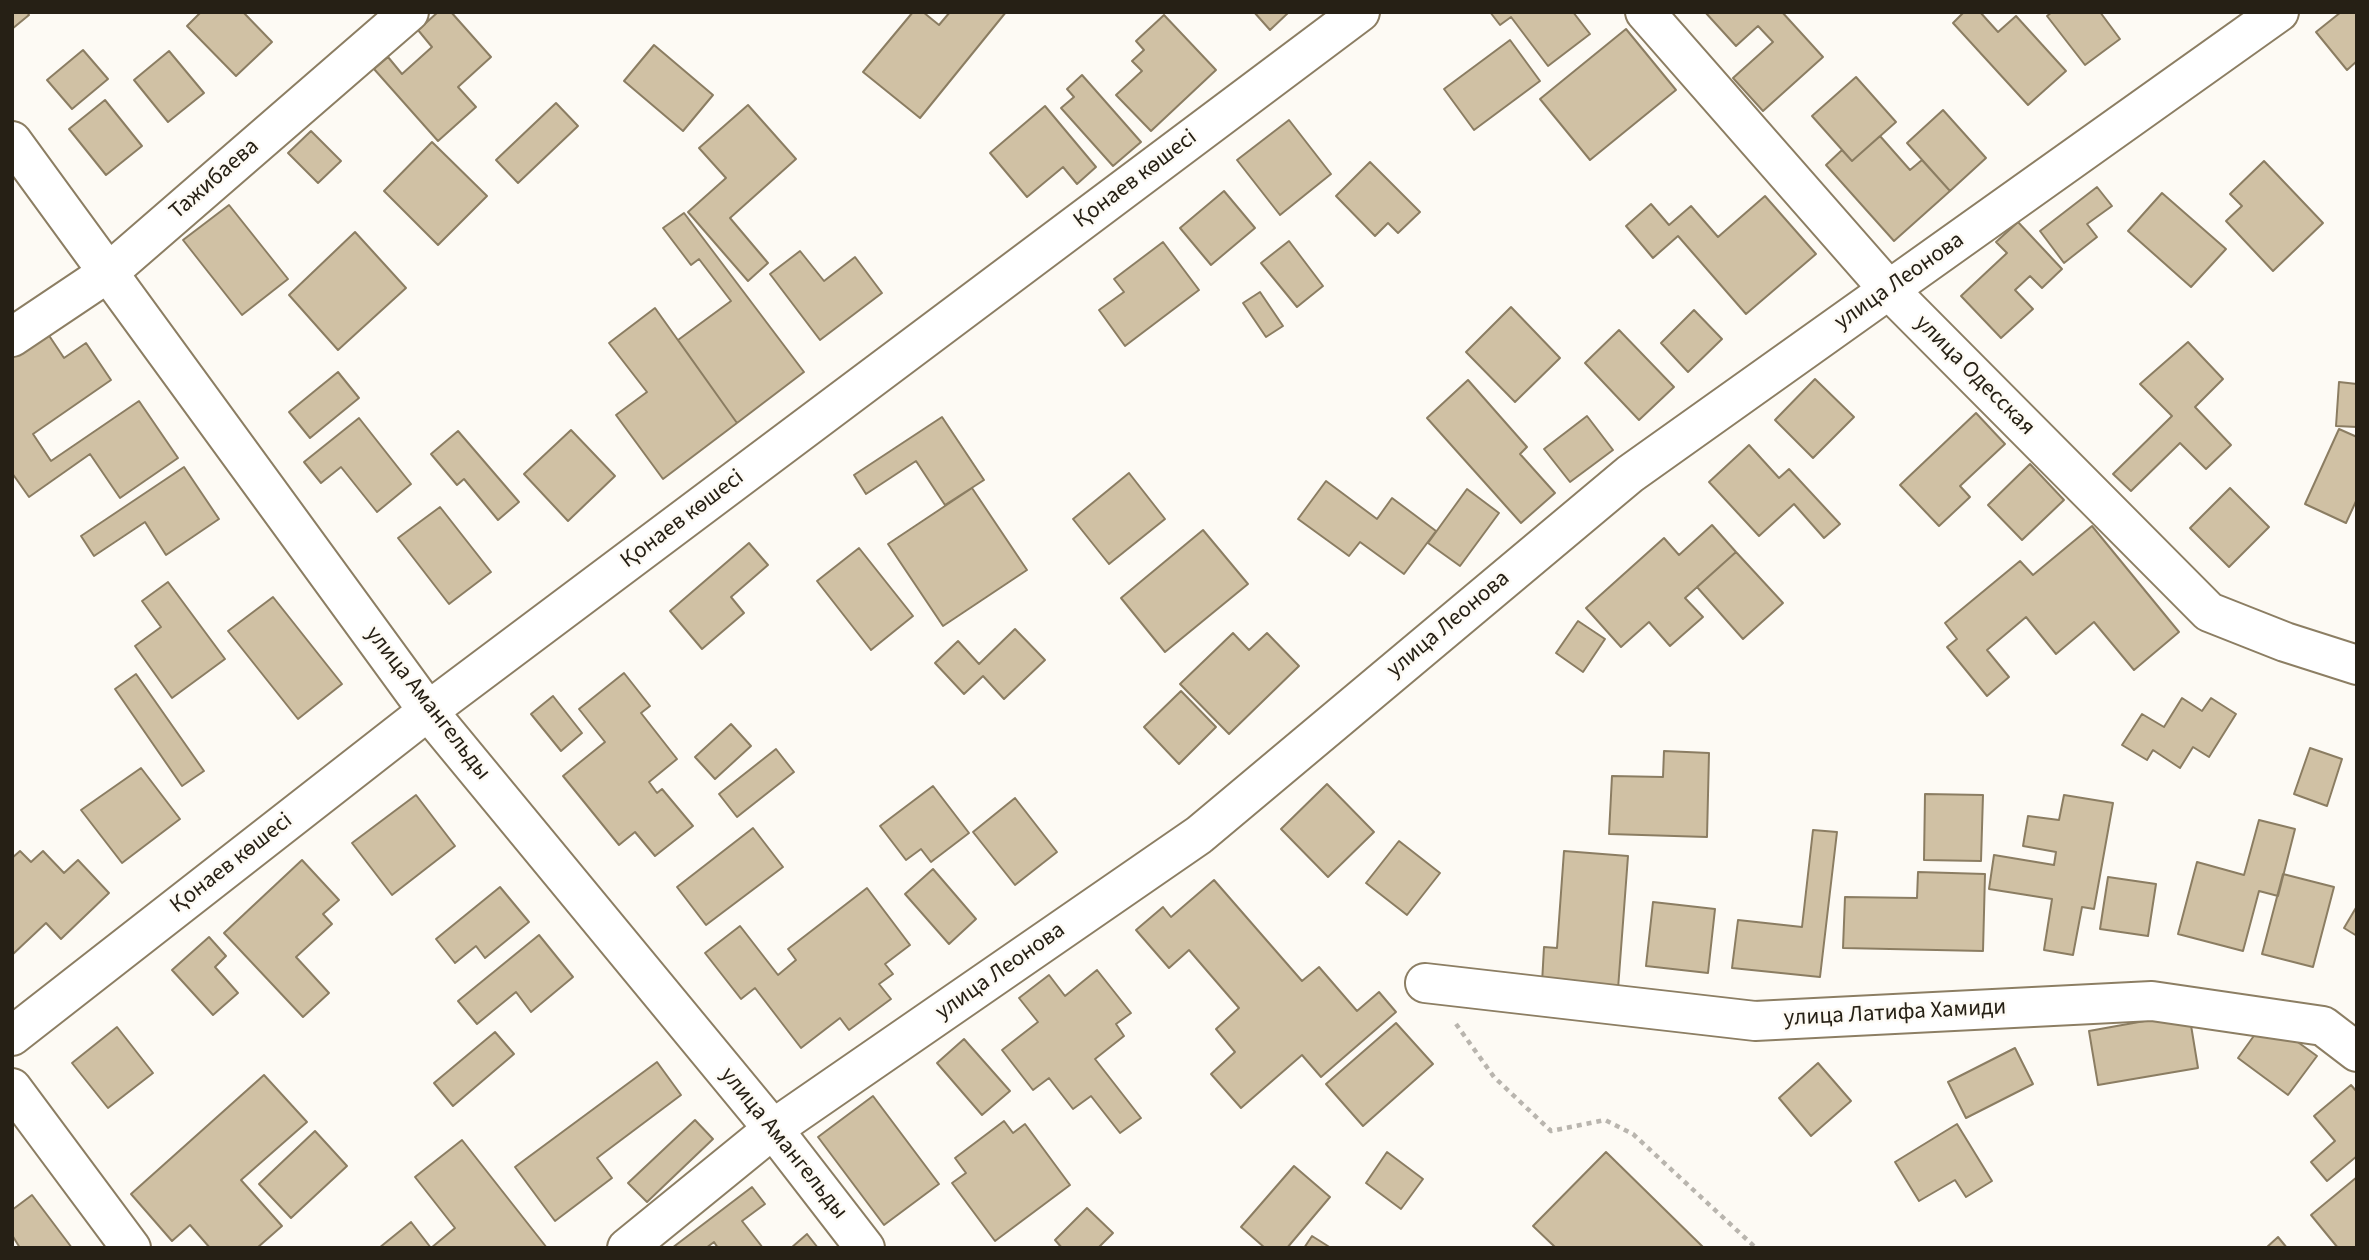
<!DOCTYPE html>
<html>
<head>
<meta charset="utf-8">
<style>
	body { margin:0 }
	#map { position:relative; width:2369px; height:1260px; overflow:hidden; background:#fdfaf4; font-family:"Source Sans 3",sans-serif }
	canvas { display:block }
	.frame { position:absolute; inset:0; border:14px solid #262015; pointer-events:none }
</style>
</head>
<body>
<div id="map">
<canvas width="2369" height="1260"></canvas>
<div class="frame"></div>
</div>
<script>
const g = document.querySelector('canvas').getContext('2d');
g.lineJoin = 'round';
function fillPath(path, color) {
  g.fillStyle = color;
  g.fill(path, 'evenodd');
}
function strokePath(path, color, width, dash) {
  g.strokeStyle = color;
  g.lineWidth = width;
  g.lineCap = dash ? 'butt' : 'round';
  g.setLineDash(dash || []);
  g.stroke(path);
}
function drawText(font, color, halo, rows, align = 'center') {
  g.font = font + ' "Source Sans 3",sans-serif';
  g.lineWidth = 5;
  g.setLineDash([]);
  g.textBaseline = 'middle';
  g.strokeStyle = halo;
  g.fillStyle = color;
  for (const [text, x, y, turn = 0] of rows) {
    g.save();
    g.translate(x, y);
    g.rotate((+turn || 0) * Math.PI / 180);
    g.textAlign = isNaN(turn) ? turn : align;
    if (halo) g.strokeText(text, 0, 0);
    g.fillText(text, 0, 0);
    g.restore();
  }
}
const building = new Path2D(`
	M12 12H27L29 15 12 29Z
	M201 12H243L272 42 236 76 187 26Z
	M438 12H451L491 57 458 87 476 107 438 141 374 69 388 57 402 74 432 47 418 30Z
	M913 12H923L939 25 950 12H1006L920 118 863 72Z
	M1254 12H1289L1270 30Z
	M1490 12H1573L1590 34 1548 66 1511 17 1500 25Z
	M1705 12H1782L1823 57 1763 111 1733 78 1773 42 1758 26 1736 46Z
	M1964 12H1980L1998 32 2016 16 2066 71 2028 105 1953 23Z
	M2052 12H2100L2120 39 2085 65 2047 16Z
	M2341 12H2357V61L2347 70 2316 32Z
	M1164 15 1216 70 1151 131 1116 95 1142 71 1132 61 1144 50 1136 41Z
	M1626 29 1676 90 1590 160 1540 99Z
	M1510 40 1540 81 1474 130 1444 89Z
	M654 45 713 95 683 131 624 81Z
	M83 50 108 79 72 109 47 80Z
	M169 51 204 93 168 122 134 80Z
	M1082 75 1141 142 1113 166 1061 108 1074 97 1067 89Z
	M1856 77 1896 122 1852 161 1812 116Z
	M105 100 142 146 106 175 69 129Z
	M556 103 578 126 518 183 496 160Z
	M748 105 796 159 730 218 768 263 748 281 688 212 726 178 699 148Z
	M1045 106 1096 167 1077 184 1063 167 1027 197 990 153Z
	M1943 110 1986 158 1950 191 1907 143Z
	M1289 120 1331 174 1280 215 1237 160Z
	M311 131 341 161 318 183 288 153Z
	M1880 136 1910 170 1922 160 1950 191 1894 241 1826 165 1842 150 1852 161Z
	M432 142 487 196 438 245 384 191Z
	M2264 161 2323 223 2273 271 2226 221 2242 206 2230 194Z
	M1370 162 1420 212 1398 233 1388 223 1375 236 1336 196Z
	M2097 187 2112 206 2087 224 2097 237 2064 263 2040 231Z
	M1224 191 1255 228 1211 265 1180 228Z
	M2162 193 2226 249 2191 287 2128 231Z
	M1765 196 1816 254 1746 314 1678 236 1653 258 1626 226 1651 204 1669 225 1691 206 1718 237Z
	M229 205 288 279 242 315 183 240Z
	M684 213 804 372 737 423 678 340 731 301 699 259 691 265 663 228Z
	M2018 222 2062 269 2042 288 2030 276 2015 290 2033 309 2001 338 1961 296 2007 253 1996 242Z
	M355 232 406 288 338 350 289 295Z
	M1289 241 1323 286 1297 307 1261 263Z
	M1163 242 1199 290 1125 346 1099 310 1124 292 1114 279Z
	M800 251 824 281 855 257 882 293 820 340 770 274Z
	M1260 292 1283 326 1266 337 1243 303Z
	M1511 307 1560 358 1515 402 1466 352Z
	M655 308 737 423 663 479 616 415 647 392 609 343Z
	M1694 310 1722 339 1688 372 1661 343Z
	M1619 330 1674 387 1639 420 1585 363Z
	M48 334 64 358 86 343 111 380 33 434 51 461 139 401 178 458 120 498 90 454 29 497 12 473V358Z
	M2188 342 2223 379 2195 407 2231 445 2206 469 2180 443 2131 491 2113 474 2172 416 2140 384Z
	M338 372 359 398 310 438 289 412Z
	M1815 379 1854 417 1813 458 1775 420Z
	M1468 380 1527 447 1520 454 1555 493 1521 523 1427 418Z
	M2339 382 2357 384V427L2336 426Z
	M1976 413 2005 444 1960 486 1970 497 1939 526 1900 485Z
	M1587 416 1613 450 1570 482 1544 449Z
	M942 417 984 480 945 505 916 461 866 494 854 475Z
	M359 418 411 484 377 512 341 467 321 483 304 462Z
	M2339 429 2357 437V499L2346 523 2305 504Z
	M571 430 615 476 568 521 524 474Z
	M458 431 519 502 498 520 464 479 457 485 431 454Z
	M1749 445 1779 478 1789 469 1840 524 1824 538 1794 504 1759 536 1709 482Z
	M2030 464 2064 500 2022 540 1988 505Z
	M184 467 219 519 166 555 145 522 94 556 81 536Z
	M1129 473 1165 519 1109 564 1073 519Z
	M1326 481 1377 519 1392 498 1436 531 1404 574 1360 542 1349 556 1298 519Z
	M972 488 1027 570 943 626 888 544Z
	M2230 488 2269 527 2229 567 2190 528Z
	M1467 489 1499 513 1460 566 1428 543Z
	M440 507 491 572 449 604 398 538Z
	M1712 525 1736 552 1685 598 1703 617 1670 646 1649 622 1621 647 1586 608 1664 538 1679 555Z
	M2092 526 2179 632 2134 670 2094 622 2056 654 2026 617 1987 650 2009 677 1987 696 1947 647 1957 639 1945 623 2020 561 2033 575Z
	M1203 530 1248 584 1165 652 1121 598Z
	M749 543 768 565 731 597 744 613 702 649 670 611Z
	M859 548 913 616 871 650 817 581Z
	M1736 552 1783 603 1743 639 1697 587Z
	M168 582 225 659 172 698 135 646 161 627 142 601Z
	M273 597 342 684 298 719 228 631Z
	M1578 621 1605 639 1583 672 1556 653Z
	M1015 629 1045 660 1004 699 983 676 964 694 935 663 958 641 979 664Z
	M1233 633 1249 650 1267 633 1299 666 1229 734 1180 684Z
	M624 673 650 706 641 713 677 759 649 782 657 793 662 789 693 826 655 856 635 832 619 845 563 776 605 742 579 709Z
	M136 674 204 771 182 786 115 689Z
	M1181 691 1216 727 1179 764 1144 727Z
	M553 696 582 733 561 751 531 714Z
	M2182 698 2202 711 2211 698 2236 714 2209 757 2193 747 2180 768 2153 750 2147 760 2122 745 2142 714 2164 727Z
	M731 724 751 746 715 779 695 757Z
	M2310 748 2342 759 2327 806 2294 794Z
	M776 749 794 772 737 817 719 794Z
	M1664 751 1709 753 1707 837 1609 834 1612 776 1663 777Z
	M141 768 180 819 122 863 81 810Z
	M1327 784 1374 832 1328 877 1281 829Z
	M933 786 969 833 931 862 921 849 906 860 880 826Z
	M1925 794 1983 795 1981 861 1924 860Z
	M416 795 455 846 392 895 352 843Z
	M2064 795 2113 803 2094 909 2082 907 2073 955 2044 950 2052 899 1989 889 1994 855 2054 865 2056 852 2023 846 2028 816 2059 820Z
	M1015 798 1057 852 1015 885 973 832Z
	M2259 820 2295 829 2278 896 2259 891 2243 951 2178 934 2197 862 2244 875Z
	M753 828 783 867 706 925 677 887Z
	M1813 830 1837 832 1820 977 1732 968 1738 920 1802 927Z
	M1399 841 1440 873 1407 915 1366 883Z
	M20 851 31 862 43 851 64 873 78 860 109 893 61 939 46 923 12 955V858Z
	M1564 851 1628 856 1618 989 1542 983 1544 947 1557 948Z
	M302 860 339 900 323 914 332 924 296 957 329 993 303 1017 224 933Z
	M933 869 976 919 949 944 905 894Z
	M1918 872 1985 874 1983 951 1843 948 1845 897 1917 898Z
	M2283 874 2334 887 2313 967 2262 954Z
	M2108 877 2156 884 2148 936 2100 929Z
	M1214 880 1302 981 1319 967 1357 1011 1379 992 1396 1012 1321 1077 1302 1055 1241 1108 1211 1074 1235 1052 1216 1029 1239 1008 1189 950 1169 968 1136 930 1163 907 1171 917Z
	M500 887 529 922 485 958 476 946 455 963 436 939Z
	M867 888 910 945 885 964 893 974 879 984 891 999 849 1030 840 1018 801 1048 755 988 741 999 705 953 740 926 778 975 796 960 788 949Z
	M1653 902 1715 909 1708 973 1646 966Z
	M2357 906V936L2344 928Z
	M539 935 573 977 531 1012 516 992 477 1024 458 1001Z
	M209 937 226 956 215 967 238 993 213 1015 172 970Z
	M1097 970 1131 1013 1116 1024 1124 1036 1095 1059 1141 1118 1120 1133 1091 1096 1073 1109 1049 1078 1033 1090 1002 1050 1038 1022 1019 998 1049 975 1065 996Z
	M2189 1013 2198 1068 2098 1085 2089 1031Z
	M2266 1019 2317 1056 2288 1095 2238 1058Z
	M1396 1023 1433 1064 1363 1126 1326 1084Z
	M117 1027 153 1073 108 1108 72 1063Z
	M495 1032 514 1054 453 1106 434 1083Z
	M964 1039 1010 1091 982 1115 937 1063Z
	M2015 1048 2033 1084 1966 1118 1948 1082Z
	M657 1062 681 1095 597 1158 612 1178 555 1221 515 1167Z
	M1818 1063 1851 1101 1811 1136 1779 1098Z
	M264 1075 307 1122 241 1180 282 1226 257 1248H210L190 1225 172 1241 131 1194Z
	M2351 1085 2357 1092V1156L2327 1181 2311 1162 2335 1141 2314 1116Z
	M873 1096 939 1184 884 1225 818 1137Z
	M695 1120 713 1139 647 1202 628 1183Z
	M1004 1121 1013 1133 1025 1124 1070 1185 995 1241 952 1183 966 1173 955 1158Z
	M1957 1124 1992 1181 1966 1197 1955 1180 1919 1201 1895 1162Z
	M315 1131 347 1166 291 1218 259 1184Z
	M462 1140 547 1248H379L411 1222 431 1248 455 1228 415 1177Z
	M1387 1152 1423 1179 1401 1209 1366 1183Z
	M1606 1152 1704 1248H1556L1533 1226Z
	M1294 1166 1330 1197 1287 1248H1265L1241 1227Z
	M2357 1177V1248H2338L2311 1215Z
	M752 1187 765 1204 742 1221 763 1248H718L714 1242 706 1248H672Z
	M32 1195 72 1248H20L12 1235V1210Z
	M1087 1208 1113 1233 1098 1248H1062L1055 1240Z
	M807 1234 818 1248H791Z
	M1312 1236 1331 1248H1304Z
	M2278 1237 2287 1248H2266Z`);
const path = new Path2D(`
	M1456 1024 1494 1077 1551 1131 1605 1120 1633 1134 1756 1248`);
const street = new Path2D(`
	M1645 12 1889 290 2209 612 2285 642 2357 665
	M12 337 109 272 409 12
	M428 711 1360 12
	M1425 983 1755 1021 2152 1001 2323 1026 2357 1052
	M12 1088 131 1248
	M627 1248 773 1129 1199 835 1630 474 2279 12`);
const secondary = new Path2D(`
	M12 141 428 711 773 1129 865 1248
	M12 1036 428 711`);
const streetNames = [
	["Тажибаева",215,180,-41],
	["Қонаев көшесі",1136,180,-37],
	["улица Леонова",1900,282,-35],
	["улица Одесская",1974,376,45],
	["Қонаев көшесі",683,520,-37],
	["улица Леонова",1449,625,-40],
	["улица Амангельды",427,704,52],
	["Қонаев көшесі",232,864,-38],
	["улица Леонова",1001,972,-35],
	["улица Латифа Хамиди",1895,1014,-3],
	["улица Амангельды",783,1144,51]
];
fillPath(building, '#d0c1a4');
strokePath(building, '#8b7d62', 2);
strokePath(street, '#8c7e63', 42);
strokePath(secondary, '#8c7e63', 42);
strokePath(path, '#b9b5ae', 4.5, [5, 5]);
strokePath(street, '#fff', 38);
strokePath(secondary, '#fff', 38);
drawText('23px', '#262015', '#fdfaf4', streetNames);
</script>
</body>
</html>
